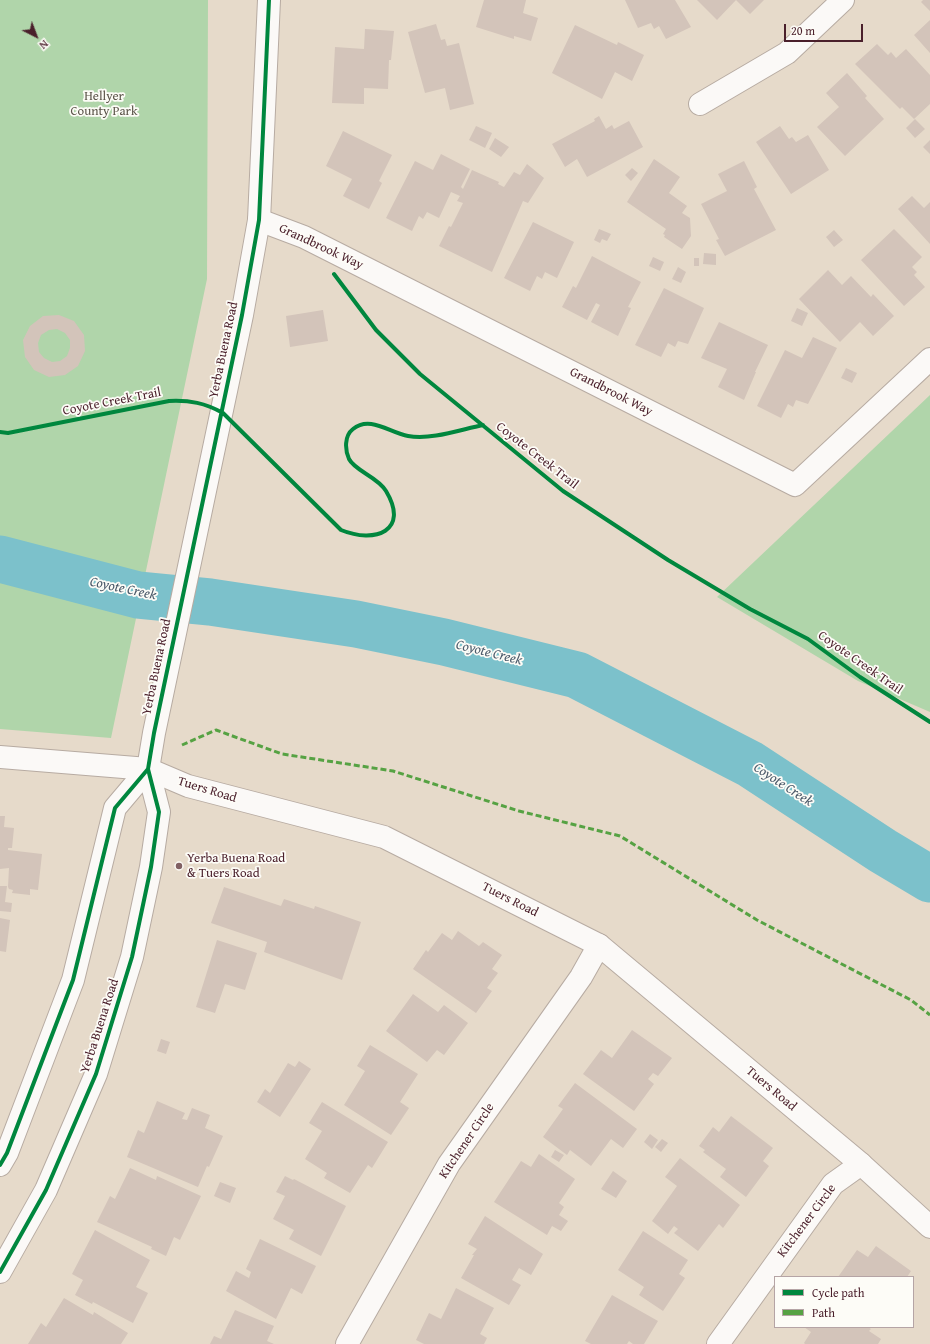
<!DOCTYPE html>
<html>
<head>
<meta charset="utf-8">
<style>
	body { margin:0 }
	#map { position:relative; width:930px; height:1344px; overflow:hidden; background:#e6daca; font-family:"Gentium Book Plus",serif }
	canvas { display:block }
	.legend { position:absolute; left:774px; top:1276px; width:140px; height:52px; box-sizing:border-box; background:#fdfcf7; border:1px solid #b5a4a5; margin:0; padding:5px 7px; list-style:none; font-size:12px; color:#4a1f2b }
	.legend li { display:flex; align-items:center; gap:8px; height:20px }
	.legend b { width:20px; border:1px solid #b5a4a5 }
	.north { position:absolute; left:16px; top:16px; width:40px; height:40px; -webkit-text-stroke:3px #fdfcf7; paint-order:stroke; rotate:138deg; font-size:11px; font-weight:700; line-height:16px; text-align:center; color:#4a1f2b }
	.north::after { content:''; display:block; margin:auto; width:14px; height:18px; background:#4a1f2b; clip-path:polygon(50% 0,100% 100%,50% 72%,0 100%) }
	.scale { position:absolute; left:784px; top:24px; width:79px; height:18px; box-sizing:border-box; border:2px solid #4a1f2b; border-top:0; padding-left:5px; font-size:12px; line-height:14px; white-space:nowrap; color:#4a1f2b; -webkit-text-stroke:3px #fdfcf7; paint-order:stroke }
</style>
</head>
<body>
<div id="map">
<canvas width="930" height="1344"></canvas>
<ul class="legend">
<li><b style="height:5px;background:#00873e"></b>Cycle path</li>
<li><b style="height:5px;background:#56a243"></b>Path</li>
</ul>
<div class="north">N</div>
<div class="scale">20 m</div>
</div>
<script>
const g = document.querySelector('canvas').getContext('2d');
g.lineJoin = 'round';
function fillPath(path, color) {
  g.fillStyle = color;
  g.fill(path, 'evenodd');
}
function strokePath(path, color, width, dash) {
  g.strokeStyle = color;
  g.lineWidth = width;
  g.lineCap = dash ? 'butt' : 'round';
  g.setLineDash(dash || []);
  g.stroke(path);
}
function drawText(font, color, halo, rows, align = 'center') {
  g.font = font + ' "Gentium Book Plus",serif';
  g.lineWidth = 3.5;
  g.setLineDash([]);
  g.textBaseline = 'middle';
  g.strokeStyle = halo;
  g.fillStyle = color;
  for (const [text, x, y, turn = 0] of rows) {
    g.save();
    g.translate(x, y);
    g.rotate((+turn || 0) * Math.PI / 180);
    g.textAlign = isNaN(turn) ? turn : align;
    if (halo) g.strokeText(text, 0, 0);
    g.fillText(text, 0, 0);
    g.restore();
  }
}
const green = new Path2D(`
	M0 0H208L207 279 111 738 0 729Z
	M930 395V712L858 681 717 597Z`);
const river = new Path2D(`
	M0 559 138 595 210 602 356 624 444 642 577 675 750 764 883 851 930 879`);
const building = new Path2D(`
	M484 0H526L523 13 538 18 531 41 514 36V39L476 27Z
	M625 0H675L691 27 666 39 659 26 654 29 651 23 638 28Z
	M697 0H764L750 14 736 0 717 20Z
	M923 0H930V11L921 2Z
	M930 20V53L914 35Z
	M436 24 441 40 445 39 447 46 459 43 474 104 450 110 445 88 425 93 408 32Z
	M575 25 617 45 618 42 644 55 632 81 615 72 602 99 552 73Z
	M365 29 394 31 391 60H389L388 89 364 88V104L332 103 335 47 364 49Z
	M877 44 888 55 891 52 896 58 906 49 930 75V104L914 119 902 107 900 109 855 64Z
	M847 73 867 96 865 98 884 119 845 156 817 127 839 107 826 93Z
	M599 116 606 129 612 125 614 129 629 121 643 147 587 177 577 159 565 167 552 144 595 121 594 119Z
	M915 119 925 129 915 138 906 128Z
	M476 126 492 133 485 148 469 140Z
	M780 126 789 139 792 137 796 142 808 135 829 170 791 194 756 142Z
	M343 131 392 155 379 181 382 183 369 209 343 196 352 179 326 166Z
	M495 138 509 147 501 157 489 149Z
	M930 140V154L923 147Z
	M441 154 470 169 461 187 463 189 472 170 499 182 498 184 504 187 514 172 520 175 527 164 544 178 528 203 523 201 492 272 439 246 449 226 451 227 463 203 457 201 460 196 451 192 439 218 427 212 423 219 419 216 412 231 386 218 415 161 433 170Z
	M654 159 680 177 669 193 687 206 682 213 690 218 691 236 682 249 664 237 665 235 663 234 666 229 627 202Z
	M744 161 757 187 754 189 776 230 725 256 716 240 719 239 701 204 727 191 718 174Z
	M632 168 638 173 631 181 625 175Z
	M912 196 924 208 930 202V244L898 209Z
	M533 222 574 242 557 278 545 272 542 279 537 276 530 291 504 278Z
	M599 229 611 234 607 241 602 239 600 243 594 240Z
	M894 229 922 257 912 267 917 272 914 275 925 287 904 306 861 260Z
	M834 230 843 240 834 247 826 237Z
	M704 253 716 254V265L703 264Z
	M592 256 641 282 628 307 631 308 618 336 591 322 600 305 596 303 587 320 562 307 573 286 576 288Z
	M653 257 664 262 660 271 649 266Z
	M694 258H699V266H694Z
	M678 267 686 272 681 283 672 279Z
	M828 270 842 285 851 276 871 297 873 294 894 316 873 336 860 322 840 342 799 299Z
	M664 288 704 308 688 344 678 341 675 347 668 343 661 357 635 345Z
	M797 308 808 313 802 326 791 321Z
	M323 310 328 341 290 347 286 316Z
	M59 315 74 321 84 335 85 351 78 366 65 375 49 377 34 370 25 357 23 340 30 326 43 316ZM57 329 65 333 70 340V348L67 356 60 361 52 362 44 358 39 352 38 343 41 335 49 330Z
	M719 322 768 345 755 372H756L744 400 718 387 727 369 701 358Z
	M813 337 837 348 808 404 796 400 793 407 788 404 781 418 757 406 785 350 802 358Z
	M846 368 857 373 852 383 841 378Z
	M0 816H5L4 827 14 828 12 848H8V850L42 854 38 890 30 889V895L12 893 13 890 9 889 8 887 9 868 0 869Z
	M0 886H7L5 902 12 903 11 912 0 911Z
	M224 887 281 906 284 899 314 909 315 906 361 922 342 980 264 952 267 942 211 923Z
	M0 918 10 920 6 952 0 951Z
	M458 931 479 946 483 942 502 955 492 969 498 973 487 988 492 991 476 1013 413 969 426 950 428 952 442 933 452 940Z
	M217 940 257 953 245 990 225 984 215 1013 196 1007Z
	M413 994 438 1012 444 1005 468 1023 444 1055 437 1050 427 1062 386 1031Z
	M632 1030 672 1058 658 1076 653 1073 648 1079 654 1084 634 1111 583 1074 601 1050 612 1058Z
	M161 1039 170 1042 166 1054 157 1051Z
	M370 1045 418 1074 400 1102 409 1108 391 1135 344 1105 365 1071 357 1066Z
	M299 1061 311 1069 280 1117 257 1102 265 1089 270 1093 288 1063 295 1067Z
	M575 1083 637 1129 623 1148 611 1139 591 1166 570 1150 567 1155 543 1137 563 1109 558 1106Z
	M157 1101 185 1113 182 1119 187 1120 192 1108 210 1115 205 1128 223 1136 209 1167 207 1166 198 1187 127 1157 138 1130 144 1133Z
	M322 1102 388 1142 372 1168 368 1165 350 1193 324 1178 327 1173 305 1159 322 1131 309 1123Z
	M731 1116 773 1148 763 1161 769 1166 746 1197 720 1177 726 1169 703 1152 705 1150 699 1146 713 1127 719 1132Z
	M650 1134 658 1140 652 1149 644 1142Z
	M662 1139 668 1143 661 1152 655 1147Z
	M555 1150 564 1155 559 1162 551 1157Z
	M539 1154 575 1179 559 1203 564 1207 559 1215 568 1221 561 1231 552 1226 547 1235 494 1202 521 1161 531 1167Z
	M680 1158 740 1205 723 1228 719 1224 698 1251 674 1233 678 1229 674 1226 668 1234 652 1221 677 1186 665 1177Z
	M130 1168 156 1180 157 1176 201 1196 180 1240 174 1237 166 1256 151 1249 152 1247 97 1222 110 1196 115 1199Z
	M613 1171 627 1181 616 1198 601 1189Z
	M285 1176 293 1180 294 1179 346 1206 321 1256 289 1239 294 1230 273 1219 285 1196 276 1192Z
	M220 1182 236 1188 230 1203 214 1196Z
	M485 1216 543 1254 531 1275 519 1268 512 1280 521 1285 509 1305 461 1278 474 1255H472L477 1249 468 1244Z
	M95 1230 150 1260 136 1287 148 1293 133 1323 93 1302 92 1304 75 1295 83 1280 72 1274Z
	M643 1231 688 1260 679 1274 685 1278 663 1311 639 1295 644 1287 618 1270Z
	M260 1239 316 1266 302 1294 291 1288 276 1319 226 1291 236 1271 249 1278 251 1272 246 1269Z
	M876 1246 911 1271 907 1277H838L857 1250 868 1257Z
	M456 1288 494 1308 480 1334 487 1338 484 1344H424L416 1340 429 1313 441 1319Z
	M612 1295 658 1321 644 1344H633L629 1341 627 1344H591L585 1341Z
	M64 1298 93 1315 94 1312 128 1333 121 1344H28L41 1323 46 1327Z
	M235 1310 274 1326 267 1341 274 1344H210L214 1336 221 1339Z
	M804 1327H868L871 1329 869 1331 881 1339 878 1344H805L804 1343 811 1332Z`);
const minor = new Path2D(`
	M700 104 787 53 843 0
	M259 220 304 237 795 485 930 359
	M0 757 148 769
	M347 1344 449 1164 581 977 599 945
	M718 1344 833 1184 861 1164`);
const tertiary = new Path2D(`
	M148 769 188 786 384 837 599 945 861 1164 930 1227`);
const secondary = new Path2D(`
	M0 1165 7 1153 73 980 115 808 148 769
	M0 1272 46 1190 96 1074 132 957 151 867 159 812 148 769 154 733 242 315 259 220 269 0`);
const quiet = new Path2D(`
	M182 745 216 730 282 754 393 771 519 811 620 836 757 920 911 1000 930 1015`);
const cycleway = new Path2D(`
	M334 274 376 330 420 374 563 491 668 560 750 609 808 639 860 677 930 722
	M0 432 8 433 169 401C190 400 205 403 223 413L341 530C375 544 410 531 386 491 378 477 355 471 349 459 345 450 344 436 353 429 370 415 390 433 408 436 432 440 459 430 483 425
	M0 1165 7 1153 73 980 115 808 148 769
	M0 1272 46 1190 96 1074 132 957 151 867 159 812 148 769 154 733 242 315 259 220 269 0`);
const markers = [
	[179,866,4,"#816063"]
];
const parkNames = [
	["Hellyer",104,97],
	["County Park",104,112]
];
const streetNames = [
	["Grandbrook Way",321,247,25],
	["Yerba Buena Road",224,350,-78],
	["Grandbrook Way",611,392,27],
	["Coyote Creek Trail",112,402,-11],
	["Coyote Creek Trail",537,456,38],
	["Coyote Creek Trail",860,663,35],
	["Yerba Buena Road",157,667,-78],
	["Tuers Road",207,790,17],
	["Tuers Road",510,900,27],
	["Yerba Buena Road",100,1026,-72],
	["Tuers Road",771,1089,40],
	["Kitchener Circle",467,1141,-56],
	["Kitchener Circle",807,1221,-53]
];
const poiNames = [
	["Yerba Buena Road",187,859],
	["& Tuers Road",187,874]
];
const waterNames = [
	["Coyote Creek",123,589,12],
	["Coyote Creek",489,653,14],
	["Coyote Creek",783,785,33]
];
fillPath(green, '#b0d5aa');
strokePath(river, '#7cc1cb', 47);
fillPath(building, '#d3c4ba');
strokePath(minor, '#b7aba2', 24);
strokePath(tertiary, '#b7aba2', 24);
strokePath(secondary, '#b7aba2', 24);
strokePath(minor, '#fbf9f7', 22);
strokePath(tertiary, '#fbf9f7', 22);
strokePath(secondary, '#fbf9f7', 22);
strokePath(quiet, '#56a243', 3, [6, 3]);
strokePath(cycleway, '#00873e', 4);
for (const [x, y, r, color] of markers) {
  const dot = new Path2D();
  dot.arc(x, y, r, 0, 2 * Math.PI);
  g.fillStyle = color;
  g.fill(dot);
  strokePath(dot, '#fdfcf7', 1.5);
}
drawText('13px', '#5b5449', '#fdfcf7', parkNames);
drawText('13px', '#4a1f2b', '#fdfcf7', streetNames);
drawText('13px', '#4a1f2b', '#fdfcf7', poiNames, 'left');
drawText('italic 14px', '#4c5b6b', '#fdfcf7', waterNames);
</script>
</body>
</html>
